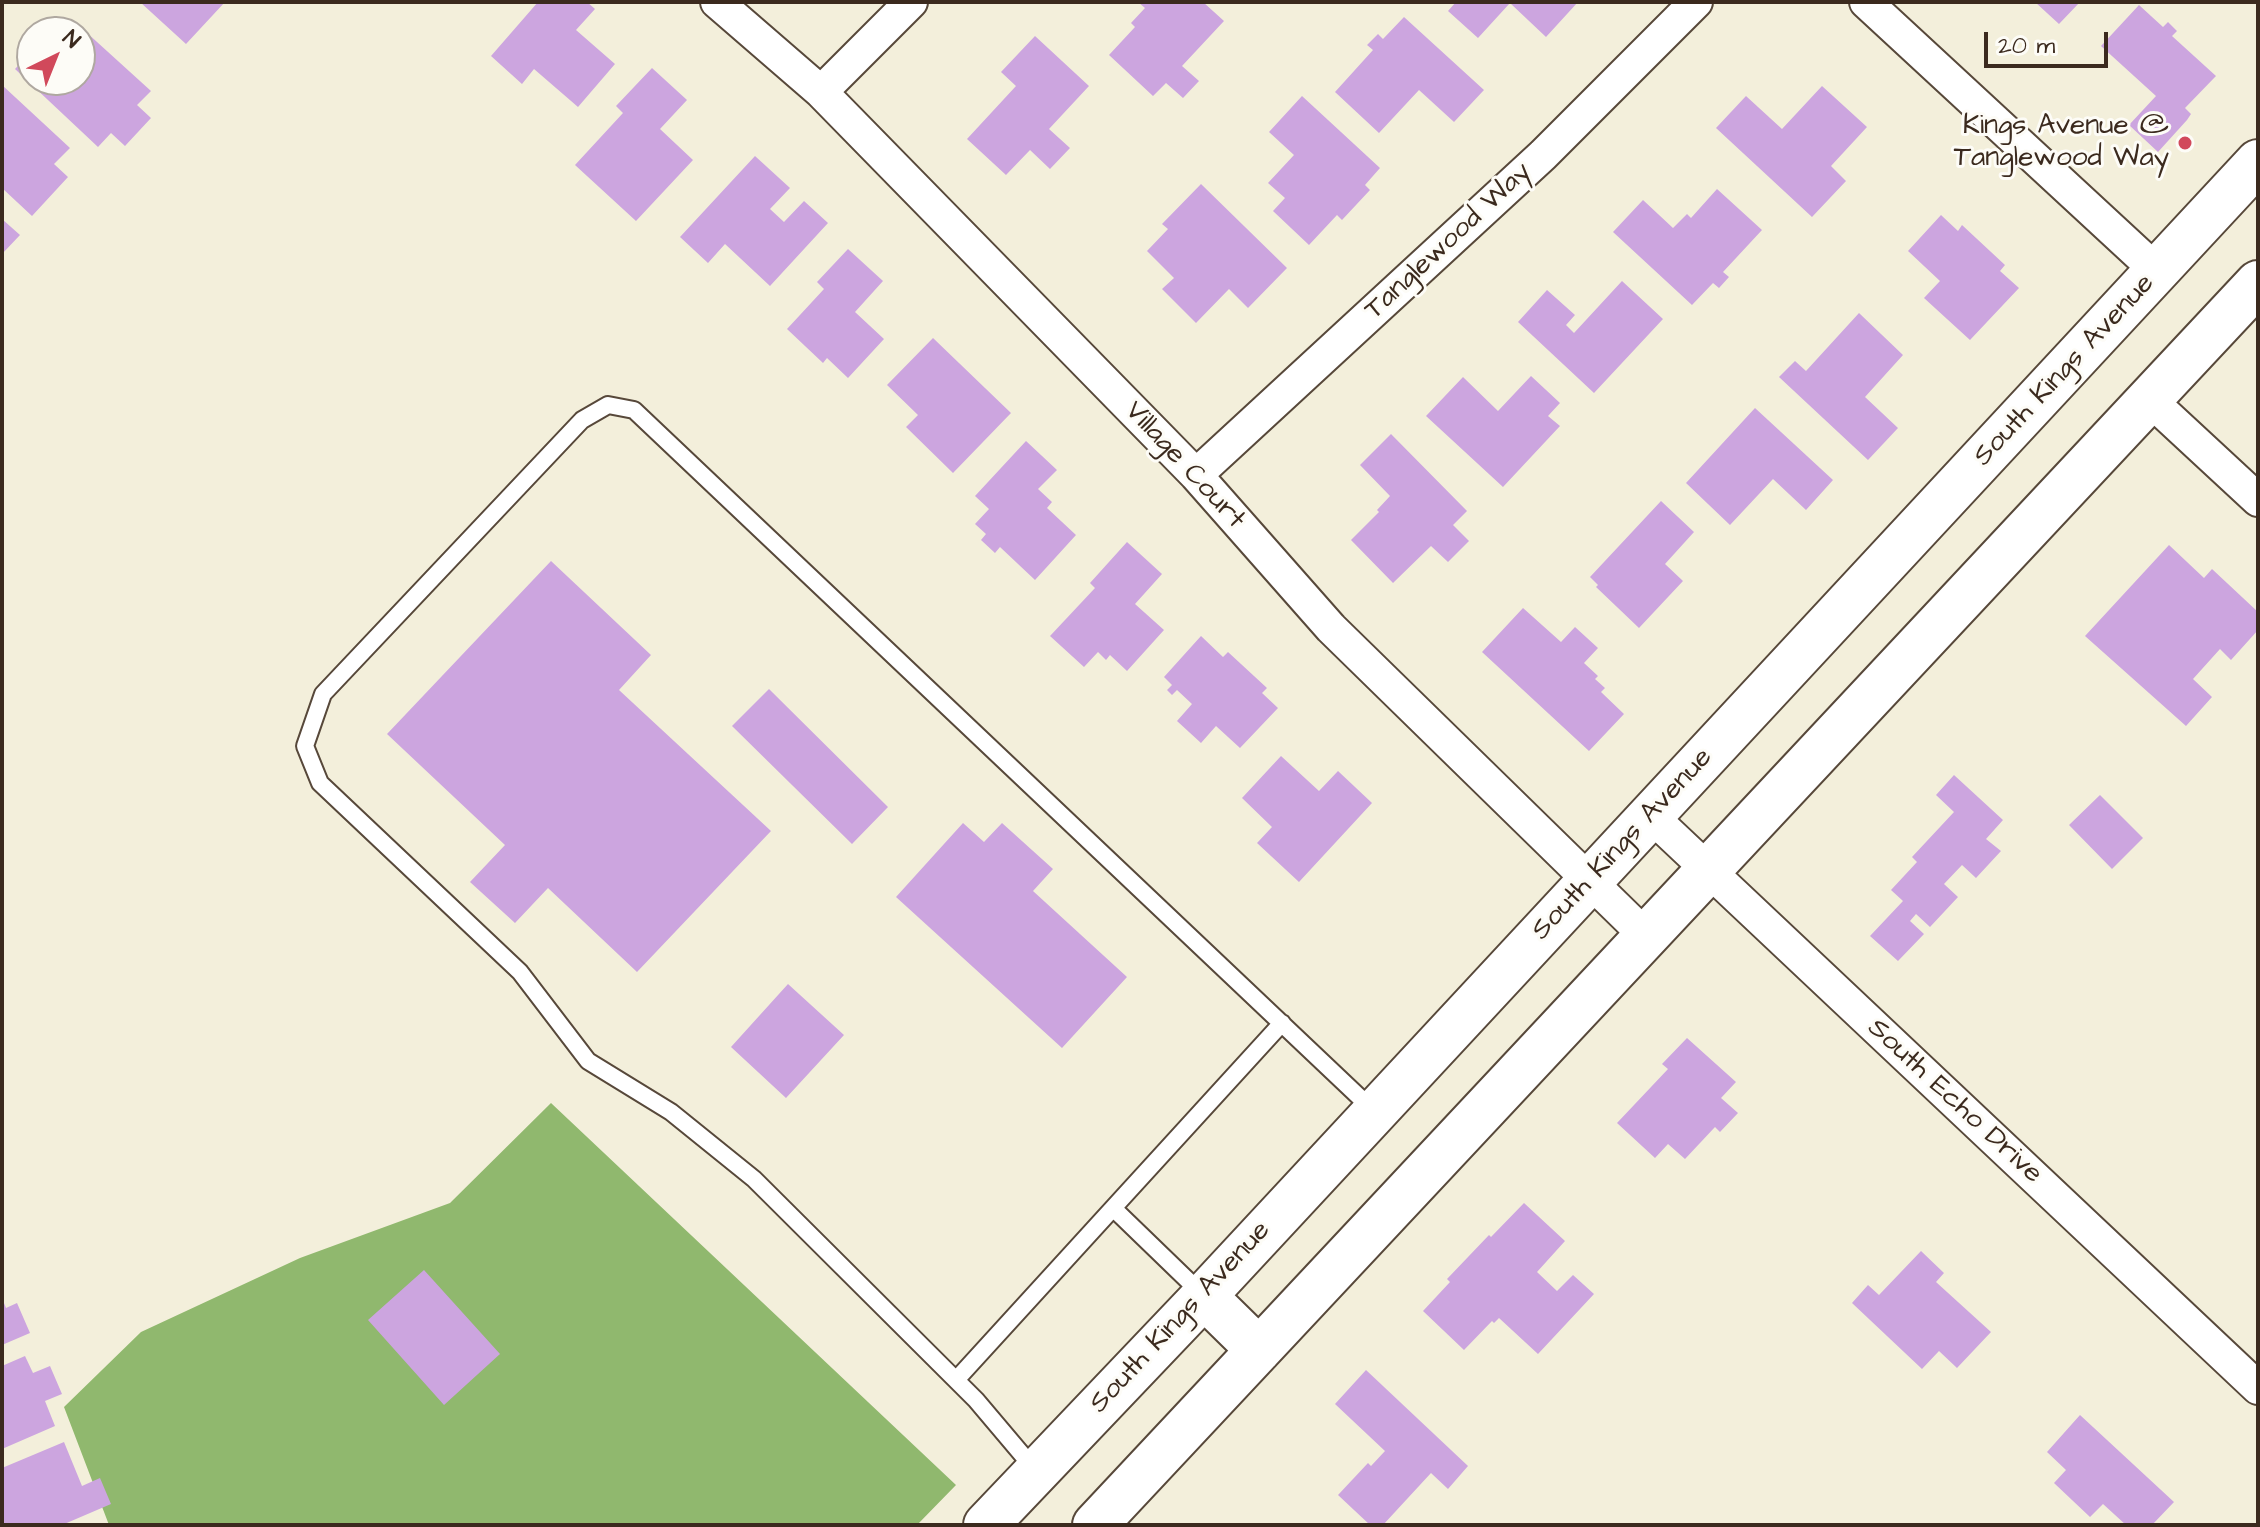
<!DOCTYPE html>
<html>
<head>
<meta charset="utf-8">
<style>
	body { margin:0 }
	#map { position:relative; width:2260px; height:1527px; overflow:hidden; background:#f3efdb; font-family:"Architects Daughter",sans-serif }
	canvas { display:block }
	.frame { position:absolute; inset:0; border:4px solid #3b2a1e; pointer-events:none }
	.north { position:absolute; left:16px; top:16px; width:80px; height:80px; box-sizing:border-box; background:#fdfcf7; border:2px solid #afa8a0; border-radius:50%; rotate:43deg; font-size:22px; font-weight:700; line-height:32px; text-align:center; color:#3b2a1e }
	.north::after { content:''; display:block; margin:auto; width:28px; height:36px; background:#d1495b; clip-path:polygon(50% 0,100% 100%,50% 72%,0 100%) }
	.scale { position:absolute; left:1984px; top:32px; width:124px; height:36px; box-sizing:border-box; border:4px solid #3b2a1e; border-top:0; padding-left:10px; font-size:24px; line-height:28px; white-space:nowrap; color:#3b2a1e; -webkit-text-stroke:6px #fdfcf7; paint-order:stroke }
</style>
</head>
<body>
<div id="map">
<canvas width="2260" height="1527"></canvas>
<div class="frame"></div>
<div class="north">N</div>
<div class="scale">20 m</div>
</div>
<script>
const g = document.querySelector('canvas').getContext('2d');
g.lineJoin = 'round';
function fillPath(path, color) {
  g.fillStyle = color;
  g.fill(path, 'evenodd');
}
function strokePath(path, color, width, dash) {
  g.strokeStyle = color;
  g.lineWidth = width;
  g.lineCap = dash ? 'butt' : 'round';
  g.setLineDash(dash || []);
  g.stroke(path);
}
function drawText(font, color, halo, rows, align = 'center') {
  g.font = font + ' "Architects Daughter",sans-serif';
  g.lineWidth = 6;
  g.setLineDash([]);
  g.textBaseline = 'middle';
  g.strokeStyle = halo;
  g.fillStyle = color;
  for (const [text, x, y, turn = 0] of rows) {
    g.save();
    g.translate(x, y);
    g.rotate((+turn || 0) * Math.PI / 180);
    g.textAlign = isNaN(turn) ? turn : align;
    if (halo) g.strokeText(text, 0, 0);
    g.fillText(text, 0, 0);
    g.restore();
  }
}
const forest = new Path2D(`
	M551 1103 956 1485 917 1525H109L64 1407 141 1332 300 1258 450 1203Z`);
const building = new Path2D(`
	M140 2H225L186 44Z
	M538 2H587L595 9 576 30 615 64 578 107 534 69 522 84 491 56Z
	M1138 2H1203L1224 21 1182 66 1199 81 1183 98 1166 83 1153 96 1109 55 1135 27 1131 23 1145 8Z
	M1456 2H1578L1546 37 1510 3 1478 38 1448 11Z
	M2035 2H2080L2059 24Z
	M2139 5 2163 27 2168 22 2177 31 2172 36 2216 76 2185 108 2191 114 2187 120 2158 152 2129 125 2156 96 2101 46Z
	M1404 17 1484 90 1454 122 1419 90 1379 133 1335 92 1373 50 1367 45 1378 34 1383 39Z
	M86 32 151 91 137 105 151 118 125 146 111 133 98 147 15 69 32 51V80H80V39Z
	M1035 36 1089 86 1049 129 1070 148 1050 169 1030 150 1006 175 967 139 1016 86 1001 72Z
	M652 68 687 100 660 129 693 160 636 221 575 165 623 113 616 106Z
	M2 85 70 148 54 164 68 177 32 216 2 188Z
	M1822 86 1867 127 1831 166 1846 181 1812 217 1716 128 1746 96 1782 129Z
	M1302 96 1380 168 1365 185 1370 190 1342 220 1337 215 1309 245 1273 211 1285 198 1268 183 1294 155 1269 132Z
	M755 156 790 188 770 209 784 222 804 201 828 223 770 286 725 244 708 263 680 237Z
	M1201 184 1287 268 1248 308 1229 289 1196 323 1162 289 1174 278 1147 251 1168 229 1162 224Z
	M1717 189 1762 230 1723 272 1729 277 1719 288 1713 283 1692 305 1613 232 1643 200 1673 228 1687 214 1691 218Z
	M1941 215 1958 231 1962 225 2005 265 2000 271 2019 288 1970 340 1924 298 1940 281 1908 251Z
	M2 219 20 235 2 254Z
	M848 249 883 281 855 312 884 339 848 378 827 358 823 363 787 329 824 289 817 282Z
	M1622 281 1663 319 1594 393 1518 322 1547 290 1575 315 1566 325 1574 333Z
	M1859 313 1903 355 1865 397 1898 428 1868 460 1779 377 1795 361 1806 371Z
	M933 338 1011 413 953 473 906 427 918 415 887 385Z
	M1531 376 1560 403 1548 416 1560 426 1503 487 1426 416 1463 377 1498 411Z
	M1755 408 1833 480 1806 510 1773 479 1730 525 1686 483Z
	M1391 434 1467 511 1453 525 1469 541 1448 562 1431 546 1393 583 1351 540 1379 512 1377 510 1390 496 1360 465Z
	M1026 441 1057 470 1038 489 1052 502 1047 508 1076 535 1035 580 1000 547 995 553 981 540 986 534 975 524 989 509 975 496Z
	M1661 501 1694 532 1665 564 1683 581 1639 628 1596 587 1598 585 1590 577Z
	M1127 542 1162 574 1135 604 1164 630 1127 671 1110 655 1106 660 1098 652 1084 667 1050 636 1095 588 1090 583Z
	M2169 545 2204 578 2212 569 2258 612V630L2231 660 2220 649 2193 679 2212 697 2186 726 2085 636Z
	M551 561 651 655 619 690 771 831 637 972 548 888 515 923 470 882 505 845 387 734Z
	M1523 608 1561 642 1575 627 1598 648 1584 663 1598 676 1595 679 1605 688 1601 692 1624 714 1589 751 1482 652Z
	M1201 636 1223 657 1228 652 1267 688 1262 693 1278 708 1240 748 1216 726 1201 743 1177 721 1192 704 1177 690 1172 695 1167 690 1172 685 1164 677Z
	M769 689 888 807 852 844 732 726Z
	M1281 756 1319 791 1338 771 1372 803 1299 882 1257 843 1272 827 1242 798Z
	M1954 775 2003 820 1986 839 2001 851 1976 878 1962 865 1944 884 1958 897 1930 927 1916 914 1910 921 1924 934 1898 961 1870 936 1903 901 1891 890 1917 862 1912 857 1954 812 1936 795Z
	M2100 795 2143 838 2112 869 2069 825Z
	M963 823 984 842 1002 823 1053 869 1033 891 1127 977 1062 1048 896 897Z
	M788 984 844 1035 786 1098 731 1047Z
	M1687 1038 1736 1082 1721 1098 1738 1113 1720 1132 1715 1127 1685 1159 1668 1144 1655 1158 1617 1123 1668 1069 1662 1064Z
	M1524 1203 1565 1241 1537 1272 1557 1291 1573 1275 1594 1294 1538 1354 1499 1318 1494 1323 1492 1321 1464 1350 1423 1311 1450 1282 1447 1279 1489 1235 1491 1237Z
	M1921 1251 1944 1273 1936 1282 1991 1332 1957 1368 1939 1351 1922 1369 1852 1303 1868 1285 1879 1295Z
	M424 1270 500 1354 444 1405 368 1320Z
	M2 1298 6 1308 17 1303 30 1333 2 1345Z
	M25 1356 33 1373 50 1366 62 1394 45 1401 55 1426 2 1449V1366Z
	M1366 1370 1468 1466 1448 1489 1431 1473 1383 1525H1370L1338 1495 1368 1463 1371 1466 1385 1451 1335 1404Z
	M2080 1415 2174 1502 2152 1525H2126L2103 1504 2090 1517 2054 1483 2066 1470 2047 1452Z
	M64 1442 82 1486 100 1478 111 1504 62 1525H2V1468Z`);
const service = new Path2D(`
	M1113 1208 1204 1296
	M956 1380 1282 1023
	M1036 1471 976 1400 754 1179 671 1112 588 1061 520 972 320 783 305 746 323 694 582 420 608 405 634 410 1373 1110`);
const minor = new Path2D(`
	M717 2 821 92 1196 475 1331 628 1646 936
	M1866 2 2158 272
	M821 92 911 2
	M2149 399 2258 500
	M1196 475 1543 155 1696 2
	M1651 816 2258 1388`);
const secondary = new Path2D(`
	M1204 1296 1259 1350
	M986 1525 1204 1296 2258 162
	M1095 1525 2258 283`);
const markers = [
	[2185,143,8,"#d1495b"]
];
const poiNames = [
	["Kings Avenue @",2169,127],
	["Tanglewood Way",2169,159]
];
const streetNames = [
	["Tanglewood Way",1449,242,-43],
	["South Kings Avenue",2065,371,-47],
	["Village Court",1184,466,47],
	["South Kings Avenue",1623,845,-47],
	["South Echo Drive",1954,1102,43],
	["South Kings Avenue",1181,1318,-47]
];
fillPath(forest, '#90b86e');
fillPath(building, '#cca5df');
strokePath(service, '#57483a', 20);
strokePath(minor, '#57483a', 36);
strokePath(secondary, '#57483a', 48);
strokePath(service, '#fff', 16);
strokePath(minor, '#fff', 32);
strokePath(secondary, '#fff', 44);
for (const [x, y, r, color] of markers) {
  const dot = new Path2D();
  dot.arc(x, y, r, 0, 2 * Math.PI);
  g.fillStyle = color;
  g.fill(dot);
  strokePath(dot, '#fdfcf7', 3);
}
drawText('28px', '#3b2a1e', '#fdfcf7', poiNames, 'right');
drawText('28px', '#3b2a1e', '#fdfcf7', streetNames);
</script>
</body>
</html>
